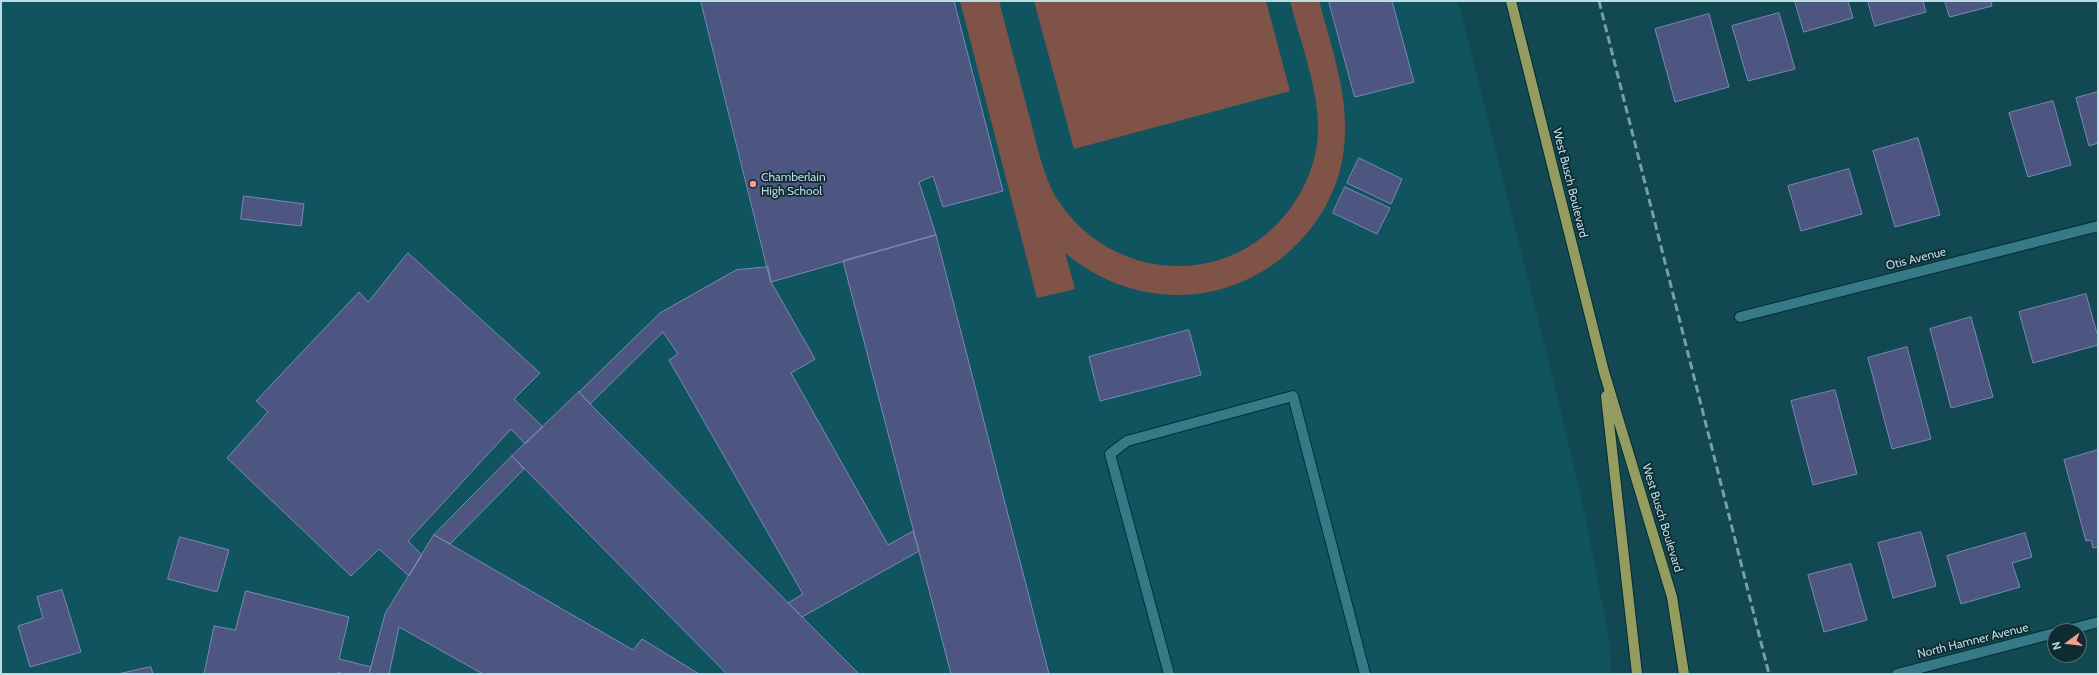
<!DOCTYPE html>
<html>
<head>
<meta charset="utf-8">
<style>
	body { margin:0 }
	#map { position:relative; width:2099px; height:675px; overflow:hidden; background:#114852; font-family:Cabin,sans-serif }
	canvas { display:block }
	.frame { position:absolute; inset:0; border:2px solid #bcdce4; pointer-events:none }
	.north { position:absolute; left:2047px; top:623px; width:40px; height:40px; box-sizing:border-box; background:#0f2b31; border:1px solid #547279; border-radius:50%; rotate:255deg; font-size:11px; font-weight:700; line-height:16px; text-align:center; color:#bcdce4 }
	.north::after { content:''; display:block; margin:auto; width:14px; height:18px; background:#f49e8a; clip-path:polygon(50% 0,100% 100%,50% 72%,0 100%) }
</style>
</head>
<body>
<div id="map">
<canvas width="2099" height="675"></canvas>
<div class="frame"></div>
<div class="north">N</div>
</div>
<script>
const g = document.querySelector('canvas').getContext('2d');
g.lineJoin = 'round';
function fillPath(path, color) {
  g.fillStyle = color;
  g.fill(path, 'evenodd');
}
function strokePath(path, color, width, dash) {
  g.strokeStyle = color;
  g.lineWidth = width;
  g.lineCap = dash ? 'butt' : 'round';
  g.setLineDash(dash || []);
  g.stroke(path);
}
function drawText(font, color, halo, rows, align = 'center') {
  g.font = font + ' Cabin,sans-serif';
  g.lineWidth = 3.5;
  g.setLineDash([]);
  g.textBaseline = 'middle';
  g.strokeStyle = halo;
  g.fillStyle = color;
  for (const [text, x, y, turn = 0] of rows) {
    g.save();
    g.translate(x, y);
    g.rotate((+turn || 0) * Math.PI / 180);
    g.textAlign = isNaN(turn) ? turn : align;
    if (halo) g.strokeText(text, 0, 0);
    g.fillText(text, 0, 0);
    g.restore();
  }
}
const built = new Path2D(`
	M1 1H1458L1550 366 1586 519 1609 640 1611 674H1Z`);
const green = new Path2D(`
	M960 1H999L1041 161C1046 175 1050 189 1059 202 1110 277 1215 289 1278 223 1301 199 1316 167 1318 134 1320 93 1300 41 1290 1H1319C1333 53 1353 107 1342 161 1336 192 1320 221 1298 243 1234 309 1136 312 1065 253L1075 289 1037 298Z
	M1034 1H1266L1290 91 1074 149Z`);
const building = new Path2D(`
	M701 1H954L1003 191 943 207 933 176 919 182 936 235 771 282Z
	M1329 1H1392L1414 82 1355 97Z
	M1795 1H1848L1853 18 1804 32Z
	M1868 1H1923L1926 12 1875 26Z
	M1945 1H1991L1992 6 1950 17Z
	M1779 13 1795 69 1748 81 1732 26Z
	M1709 14 1729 87 1675 102 1655 29Z
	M2098 92V143L2089 146 2076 98Z
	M2053 101 2071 165 2028 177 2009 113Z
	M1918 138 1940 215 1895 227 1873 151Z
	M1359 158 1402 179 1391 204 1347 183Z
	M1849 169 1862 214 1801 231 1788 186Z
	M1345 187 1390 208 1377 234 1333 213Z
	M244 196 304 204 301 226 241 219Z
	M936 235 1049 674H951L843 261Z
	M408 253 540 373 514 399 543 427 525 444 511 429 408 541 422 555 409 576 379 549 351 576 227 458 268 412 256 401 359 292 368 302Z
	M768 267 771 282 815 359 791 373 888 545 913 531 919 551 802 617 788 603 803 594 669 360 678 354 663 332 590 404 579 392 660 313 736 270Z
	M2086 294 2098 337V345L2033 363 2019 312Z
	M1971 317 1993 397 1951 408 1930 329Z
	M1189 330 1201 375 1100 401 1089 357Z
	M1907 347 1931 439 1892 449 1868 358Z
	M1835 390 1857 474 1813 485 1791 401Z
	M579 392 590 404 859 674H726L723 670 512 456Z
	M2098 450V547L2093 548 2091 540 2086 541 2064 460Z
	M512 456 524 469 450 544 434 535Z
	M1921 532 1936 586 1893 598 1878 543Z
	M2025 533 2032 557 2012 563 2020 587 1961 604 1947 556Z
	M434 535 633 650 642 639 699 674H483L399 627 389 674H369L385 614Z
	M180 537 229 550 217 592 168 579Z
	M1851 564 1867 620 1824 632 1808 575Z
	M62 590 81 652 30 667 18 626 43 618 37 597Z
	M246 591 349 617 339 659 371 667 369 674H343L338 672 337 674H204L214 626 235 630Z
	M151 667 153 674H118Z`);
const minor = new Path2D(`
	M1740 317 2098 226
	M2064 631 2098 622
	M1169 674 1110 454 1127 441 1293 396 1365 674
	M1897 674 2055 633`);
const major = new Path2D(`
	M1511 1 1604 372 1672 597 1684 674
	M1606 396 1637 674`);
const rail = new Path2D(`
	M1599 1 1769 674`);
const markers = [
	[753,184,4,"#f49e8a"]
];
const poiNames = [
	["Chamberlain",761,177],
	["High School",761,191]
];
const streetNames = [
	["West Busch Boulevard",1570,183,76],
	["Otis Avenue",1916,259,-14],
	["West Busch Boulevard",1662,518,73],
	["North Hamner Avenue",1973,641,-14]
];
fillPath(built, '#105460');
fillPath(green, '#805348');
fillPath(building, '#4c5681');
strokePath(building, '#7c88b6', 1);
strokePath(minor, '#062c33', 12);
strokePath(major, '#062c33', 12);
strokePath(minor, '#367a88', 10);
strokePath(major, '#949c5f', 10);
strokePath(rail, '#769fa8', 3, [8, 4]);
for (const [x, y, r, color] of markers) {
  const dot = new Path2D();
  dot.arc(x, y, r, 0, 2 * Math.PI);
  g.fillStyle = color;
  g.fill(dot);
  strokePath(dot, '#0f2b31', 1.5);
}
drawText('12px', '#bcdce4', '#0f2b31', poiNames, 'left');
drawText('12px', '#bcdce4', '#0f2b31', streetNames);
</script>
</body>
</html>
